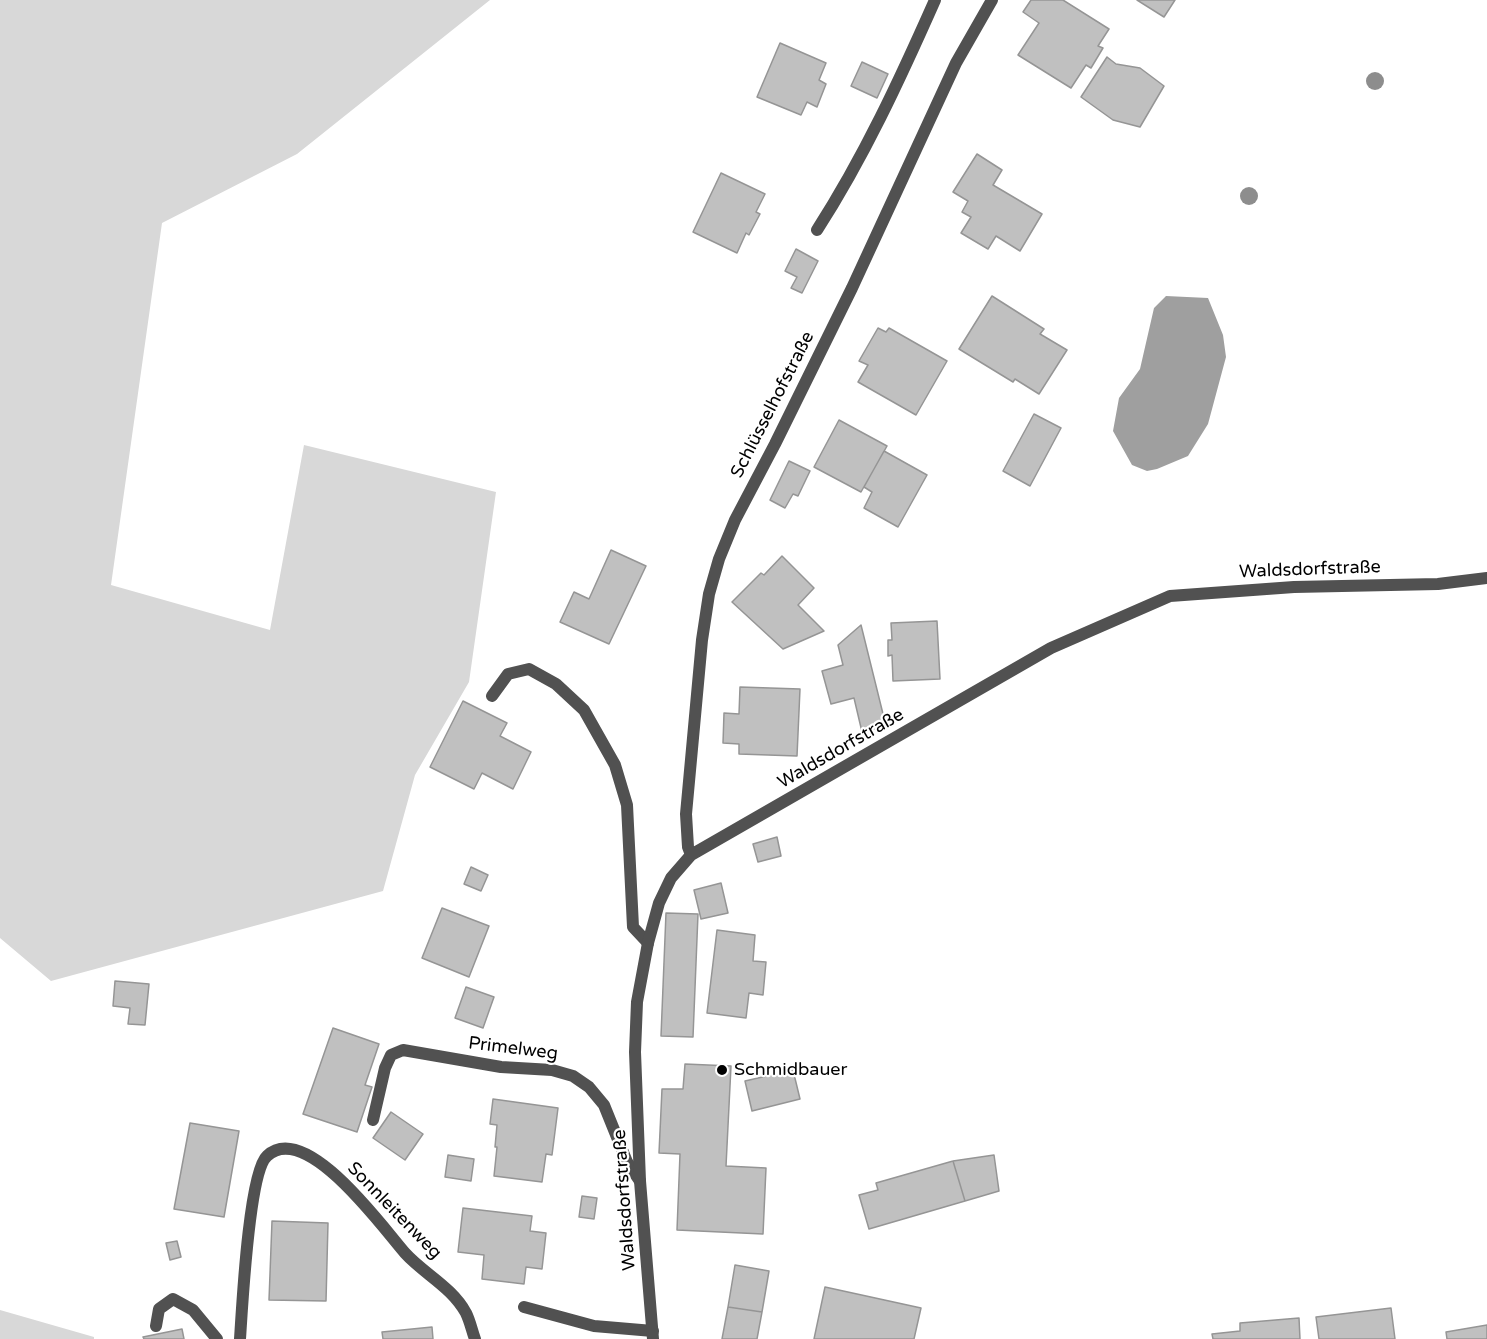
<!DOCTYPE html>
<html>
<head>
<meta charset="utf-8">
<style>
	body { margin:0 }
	canvas { display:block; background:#fff }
</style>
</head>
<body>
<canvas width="1487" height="1339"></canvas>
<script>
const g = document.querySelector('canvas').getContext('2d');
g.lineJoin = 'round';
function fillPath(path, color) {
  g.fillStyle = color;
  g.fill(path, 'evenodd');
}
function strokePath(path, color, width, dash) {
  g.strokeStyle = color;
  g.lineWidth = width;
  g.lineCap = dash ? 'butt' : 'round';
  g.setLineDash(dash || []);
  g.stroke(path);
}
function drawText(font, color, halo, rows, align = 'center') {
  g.font = font + ' "Varela Round",sans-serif';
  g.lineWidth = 4.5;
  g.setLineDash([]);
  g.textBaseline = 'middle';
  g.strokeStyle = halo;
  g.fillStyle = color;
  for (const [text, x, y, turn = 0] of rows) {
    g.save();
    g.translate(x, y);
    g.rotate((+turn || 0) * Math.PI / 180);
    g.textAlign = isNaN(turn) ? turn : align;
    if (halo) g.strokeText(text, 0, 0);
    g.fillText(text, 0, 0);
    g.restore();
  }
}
const green = new Path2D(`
	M0 0H490L297 154 162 223 111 585 270 630 304 445 496 492 469 682 415 775 383 891 51 981 0 938Z
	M0 1310 94 1337V1339H0Z`);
const water = new Path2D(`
	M1166 296 1208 298 1223 335 1226 357 1208 424 1188 456 1157 469 1147 471 1132 465 1113 431 1119 398 1140 369 1154 308Z`);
const building = new Path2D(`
	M1031 0H1063L1109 29 1098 46 1103 48 1091 68 1086 65 1071 88 1018 55 1039 23 1023 12Z
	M1137 0H1175L1164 17Z
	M780 43 826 63 819 80 826 84 817 107 807 102 801 115 757 97Z
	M1107 57 1116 64 1140 68 1164 86 1140 127 1113 120 1081 97Z
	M862 62 888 74 877 98 851 86Z
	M977 154 1002 170 993 185 1042 214 1020 251 996 236 988 249 961 233 971 217 962 212 968 201 953 192Z
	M721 173 765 194 756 212 760 214 749 235 746 233 737 253 693 232Z
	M796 249 818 261 802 293 791 288 797 277 785 271Z
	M992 296 1044 329 1040 334 1067 350 1039 394 1015 379 1013 382 959 349Z
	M878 328 886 332 889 328 947 361 916 415 858 382 868 365 859 361Z
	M1034 414 1061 428 1030 486 1003 471Z
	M839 420 887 446 861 492 814 467Z
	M884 451 927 475 898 527 864 508 872 492 864 487Z
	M789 461 810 471 798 496 793 494 785 508 770 500Z
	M611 550 646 566 609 644 560 622 574 592 589 599Z
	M782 556 814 588 798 605 824 631 783 649 732 602 761 573 764 575Z
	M937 621 940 679 893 681 892 655 888 656V640H892L891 623Z
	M861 625 886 726 862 732 854 698 831 704 822 671 843 665 838 645Z
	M740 687 800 689 797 756 739 754V744L723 743 724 713 739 714Z
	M463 701 507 723 500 736 531 752 513 789 482 773 474 789 430 767Z
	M777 837 781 856 758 862 753 844Z
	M471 867 488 875 481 891 464 884Z
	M721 883 728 913 701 919 694 890Z
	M442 908 489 926 469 977 422 958Z
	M666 913 698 914 693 1037 661 1036Z
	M717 930 755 935 753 961 766 962 763 995 749 993 746 1018 707 1013Z
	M115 981 149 984 145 1025 128 1024 130 1008 113 1006Z
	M466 987 494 997 483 1028 455 1018Z
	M333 1028 379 1044 365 1085 372 1087 357 1132 303 1114Z
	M685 1064 731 1066 726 1166 766 1168 763 1234 677 1230 680 1154 659 1153 662 1089H683Z
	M793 1070 800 1099 752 1111 745 1081Z
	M493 1099 558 1108 552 1155 546 1154 542 1182 494 1176 497 1147H495L497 1125 490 1124Z
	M391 1112 423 1134 405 1160 373 1138Z
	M190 1123 239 1131 224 1217 174 1209Z
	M448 1155 474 1159 471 1181 445 1177Z
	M994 1155 999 1191 965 1201 953 1161Z
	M953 1161 965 1201 869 1229 859 1195 878 1190 876 1183Z
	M582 1196 597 1198 594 1219 579 1217Z
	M463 1208 532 1216 530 1231 546 1233 542 1269 526 1267 524 1284 482 1279 484 1255 458 1252Z
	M272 1221 328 1223 326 1301 269 1300Z
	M177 1241 181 1257 170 1260 166 1243Z
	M735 1265 769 1271 762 1312 728 1307Z
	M825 1287 921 1308 914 1339H814Z
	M728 1307 762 1312 757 1339H722Z
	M1391 1308 1395 1339H1319L1316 1317Z
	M1299 1318 1300 1339H1213L1212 1334 1240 1331V1323Z
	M1487 1325V1339H1447L1446 1332Z
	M432 1327 433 1339H383L382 1332Z
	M182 1329 184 1339H144L143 1337Z`);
const service = new Path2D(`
	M817 230C864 157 900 79 935 0
	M492 696 508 674 529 669 556 684 584 710 615 765 627 805 633 927 648 943
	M373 1120 385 1068 391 1055 403 1050 501 1067 552 1070 573 1076 589 1087 604 1105 627 1162 640 1181
	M524 1307 594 1326 653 1331
	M156 1326 159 1309 173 1299 193 1310 217 1339
	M240 1339C242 1309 249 1172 267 1156 306 1120 383 1228 405 1253 424 1274 452 1287 466 1313 470 1321 472 1331 475 1339`);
const minor = new Path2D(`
	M691 855 688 847 686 814 702 640 709 594 719 559 735 520 775 444 852 288 956 63 992 0
	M653 1339 640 1181 635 1052 637 1002 648 943 659 903 671 878 691 855 1051 648 1170 596 1294 587 1438 584 1487 578`);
const trees = [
	[1375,81],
	[1249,196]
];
const markers = [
	[722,1070,6,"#000"]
];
const streetNames = [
	["Schlüsselhofstraße",773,405,-63],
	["Waldsdorfstraße",1310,570,-2],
	["Waldsdorfstraße",841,749,-30],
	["Primelweg",513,1049,7],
	["Waldsdorfstraße",625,1200,-94],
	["Sonnleitenweg",394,1211,46]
];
const poiNames = [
	["Schmidbauer",734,1070]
];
fillPath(green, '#d8d8d8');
fillPath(water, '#9f9f9f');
fillPath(building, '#c0c0c0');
strokePath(building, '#959595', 1.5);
strokePath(service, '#515151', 12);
strokePath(minor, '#515151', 12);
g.fillStyle = '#8d8d8d';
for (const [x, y] of trees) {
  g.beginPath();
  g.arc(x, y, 9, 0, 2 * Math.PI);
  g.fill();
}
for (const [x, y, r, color] of markers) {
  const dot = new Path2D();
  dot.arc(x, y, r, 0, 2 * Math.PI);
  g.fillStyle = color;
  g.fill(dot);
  strokePath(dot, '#fff', 2);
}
drawText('18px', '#000', '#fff', streetNames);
drawText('18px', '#000', '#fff', poiNames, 'left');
</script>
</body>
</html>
